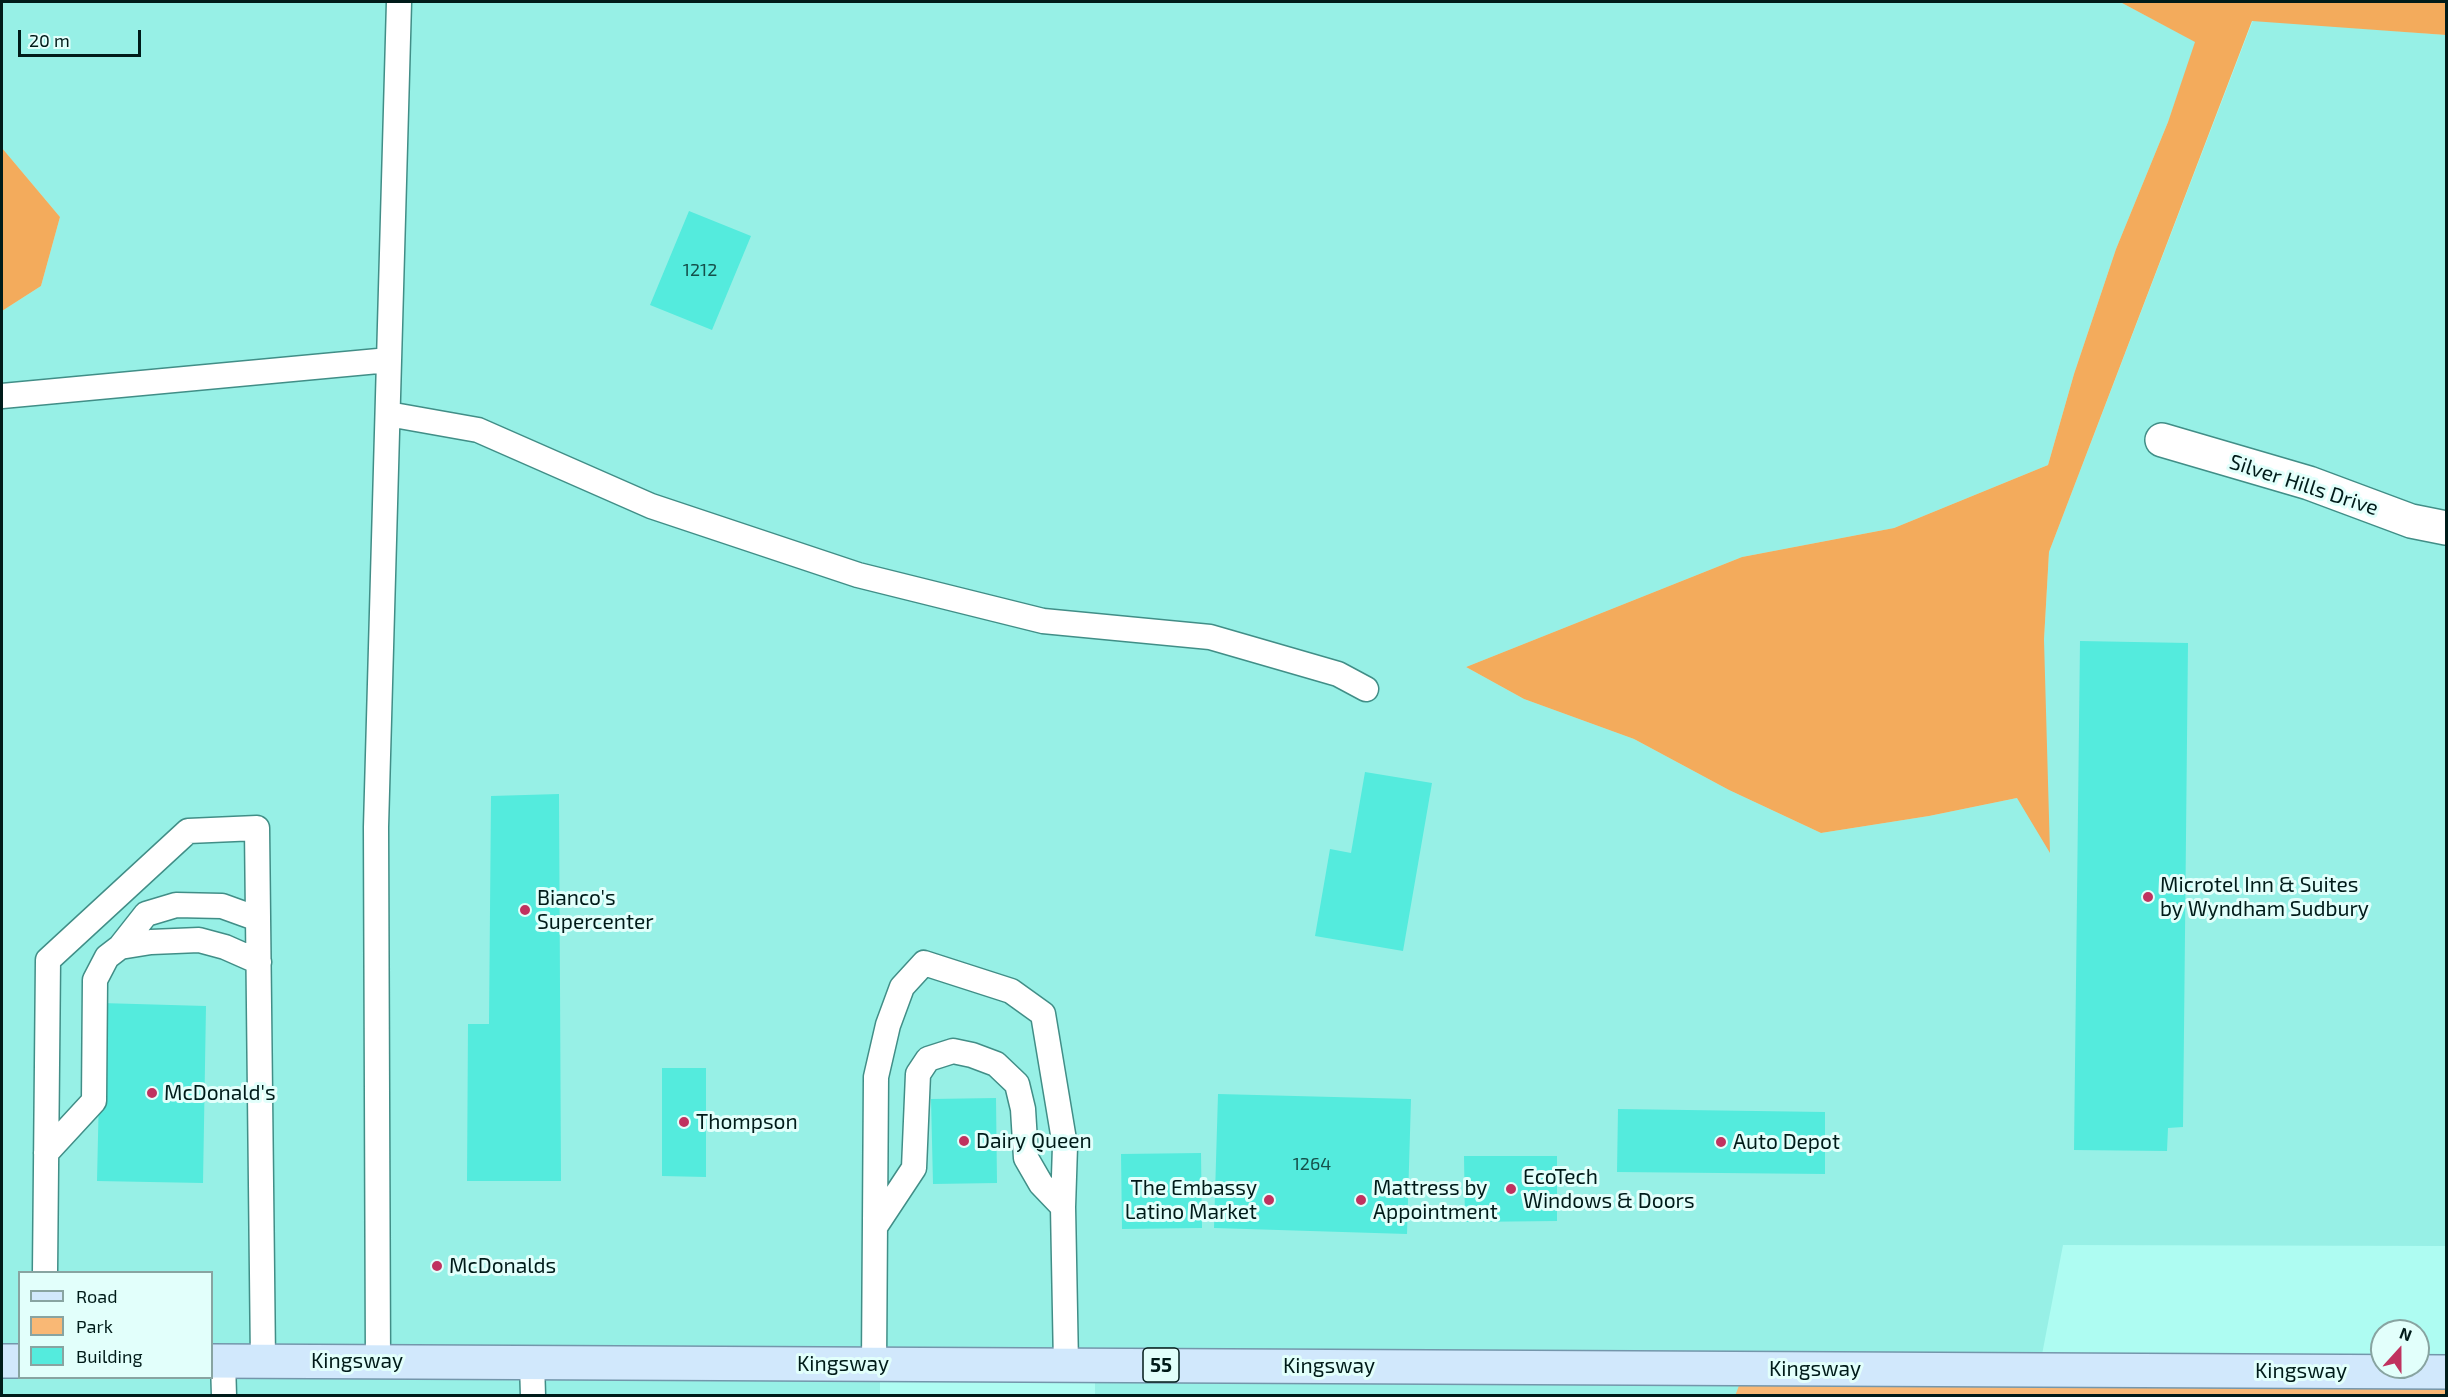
<!DOCTYPE html>
<html>
<head>
<meta charset="utf-8">
<style>
	body { margin:0 }
	#map { position:relative; width:2448px; height:1397px; overflow:hidden; background:#aefcf2; font-family:"Exo 2",sans-serif }
	canvas { display:block }
	.frame { position:absolute; inset:0; border:3px solid #001b19; pointer-events:none }
	.legend { position:absolute; left:18px; top:1271px; width:195px; height:108px; box-sizing:border-box; background:#e2fffb; border:2px solid #88a4a1; margin:0; padding:8px 10px; list-style:none; font-size:18px; color:#001b19 }
	.legend li { display:flex; align-items:center; gap:12px; height:30px }
	.legend b { width:30px; border:2px solid #88a4a1 }
	.north { position:absolute; left:2370px; top:1319px; width:60px; height:60px; box-sizing:border-box; background:#e2fffb; border:2px solid #88a4a1; border-radius:50%; rotate:21deg; font-size:16px; font-weight:700; line-height:24px; text-align:center; color:#001b19 }
	.north::after { content:''; display:block; margin:auto; width:21px; height:27px; background:#c0325f; clip-path:polygon(50% 0,100% 100%,50% 72%,0 100%) }
	.scale { position:absolute; left:18px; top:30px; width:123px; height:27px; box-sizing:border-box; border:3px solid #001b19; border-top:0; padding-left:8px; font-size:18px; line-height:21px; white-space:nowrap; color:#001b19; -webkit-text-stroke:4px #e2fffb; paint-order:stroke }
</style>
</head>
<body>
<div id="map">
<canvas width="2448" height="1397"></canvas>
<div class="frame"></div>
<ul class="legend">
<li><b style="height:8px;background:#d1e8fc"></b>Road</li>
<li><b style="height:16px;background:#f9b875"></b>Park</li>
<li><b style="height:16px;background:#54ebdd"></b>Building</li>
</ul>
<div class="north">N</div>
<div class="scale">20 m</div>
</div>
<script>
const g = document.querySelector('canvas').getContext('2d');
g.lineJoin = 'round';
function fillPath(path, color) {
  g.fillStyle = color;
  g.fill(path, 'evenodd');
}
function strokePath(path, color, width, dash) {
  g.strokeStyle = color;
  g.lineWidth = width;
  g.lineCap = dash ? 'butt' : 'round';
  g.setLineDash(dash || []);
  g.stroke(path);
}
function drawText(font, color, halo, rows, align = 'center') {
  g.font = font + ' "Exo 2",sans-serif';
  g.lineWidth = 6;
  g.setLineDash([]);
  g.textBaseline = 'middle';
  g.strokeStyle = halo;
  g.fillStyle = color;
  for (const [text, x, y, turn = 0] of rows) {
    g.save();
    g.translate(x, y);
    g.rotate((+turn || 0) * Math.PI / 180);
    g.textAlign = isNaN(turn) ? turn : align;
    if (halo) g.strokeText(text, 0, 0);
    g.fillText(text, 0, 0);
    g.restore();
  }
}
const built = new Path2D(`
	M2 2 2122 3 2196 42 2168 122 2116 249 2074 374 2048 465 1894 528 1742 557 1466 667 1524 699 1634 739 1729 790 1821 833 1929 816 2017 798 2044 640 2049 552 2253 20 2446 35V1246L2063 1245 2040 1365 1960 1395 1095 1396V1362L880 1361V1396L2 1395V311L41 286 60 217 2 148ZM20 1272H212V1378H20Z`);
const green = new Path2D(`
	M1745 1370 2446 1374V1396H1735Z`);
const forest = new Path2D(`
	M2114 2H2446V35L2252 21 2049 552 2044 640 2050 853 2017 798 1929 816 1821 833 1729 790 1634 739 1524 699 1466 667 1742 557 1894 528 2048 465 2074 374 2116 249 2168 122 2195 42 2122 3Z
	M2 148 60 217 41 286 2 311Z`);
const building = new Path2D(`
	M689 211 751 236 712 330 650 305Z
	M2080 641 2188 643 2183 1127 2168 1128 2167 1151 2074 1150Z
	M1365 772 1432 783 1403 951 1315 936 1330 849 1351 853Z
	M559 794 561 1181H467L468 1024H489L491 796Z
	M101 1003 206 1006 203 1183 97 1181Z
	M662 1068H706V1177L662 1176Z
	M1218 1094 1411 1099 1407 1234 1214 1228Z
	M996 1098 997 1183 933 1184 931 1099Z
	M1618 1109 1825 1112V1174L1617 1172Z
	M1201 1153 1202 1228 1122 1229 1121 1154Z
	M1464 1156H1557V1221L1465 1222Z`);
const lane = new Path2D(`
	M2 396 389 360
	M388 414 478 430 651 506 858 575 1043 621 1210 637 1338 674 1366 689
	M120 947 146 914 176 905 222 906 258 919
	M46 1153 94 1101 95 980 107 957 120 947 151 942 199 940 225 947 259 962
	M875 1227 914 1168 918 1074 928 1059 953 1051 972 1055 996 1064 1017 1084 1023 1109 1026 1158 1041 1184 1063 1207
	M45 1272 48 960 188 831 257 828 263 1361
	M223 1361 224 1396
	M378 1361 376 827 399 2
	M532 1362 533 1396
	M874 1364 876 1077 888 1025 902 987 924 963 1011 991 1043 1014 1065 1146 1063 1207 1066 1365`);
const secondary = new Path2D(`
	M2162 440 2309 483 2411 521 2446 528`);
const primary = new Path2D(`
	M2 1361H20
	M212 1361 2446 1372`);
const markers = [
	[2148,897,6,"#c0325f"],
	[525,910,6,"#c0325f"],
	[152,1093,6,"#c0325f"],
	[684,1122,6,"#c0325f"],
	[964,1141,6,"#c0325f"],
	[1721,1142,6,"#c0325f"],
	[1511,1189,6,"#c0325f"],
	[1269,1200,6,"#c0325f"],
	[1361,1200,6,"#c0325f"],
	[437,1266,6,"#c0325f"]
];
const numberNames = [
	["1212",700,270],
	["1264",1312,1164]
];
const shields = [
	[1161,1365,36]
];
const shieldNames = [
	["55",1161,1365]
];
const streetNames = [
	["Silver Hills Drive",2304,485,18],
	["Kingsway",357,1361],
	["Kingsway",843,1364],
	["Kingsway",1329,1366],
	["Kingsway",1815,1369],
	["Kingsway",2301,1371]
];
const poiNames = [
	["Microtel Inn & Suites",2160,885],
	["by Wyndham Sudbury",2160,909],
	["Bianco's",537,898],
	["Supercenter",537,922],
	["McDonald's",164,1093],
	["Thompson",696,1122],
	["Dairy Queen",976,1141],
	["Auto Depot",1733,1142],
	["EcoTech",1523,1177],
	["Windows & Doors",1523,1201],
	["The Embassy",1257,1188,"right"],
	["Latino Market",1257,1212,"right"],
	["Mattress by",1373,1188],
	["Appointment",1373,1212],
	["McDonalds",449,1266]
];
fillPath(built, '#97f0e6');
fillPath(green, '#f9b875');
fillPath(forest, '#f3ab5c');
fillPath(building, '#54ebdd');
strokePath(lane, '#418e87', 27);
strokePath(secondary, '#418e87', 36);
strokePath(primary, '#7496ab', 36);
strokePath(lane, '#fff', 24);
strokePath(secondary, '#fff', 33);
strokePath(primary, '#d1e8fc', 33);
for (const [x, y, r, color] of markers) {
  const dot = new Path2D();
  dot.arc(x, y, r, 0, 2 * Math.PI);
  g.fillStyle = color;
  g.fill(dot);
  strokePath(dot, '#e2fffb', 2);
}
drawText('18px', '#154f4a', null, numberNames);
for (const [x, y, w] of shields) {
  const box = new Path2D();
  box.roundRect(x - w / 2, y - 17, w, 34, 4.5);
  g.fillStyle = '#e2fffb';
  g.fill(box);
  strokePath(box, '#001b19', 1.5);
}
drawText('bold 20px', '#001b19', null, shieldNames);
drawText('21px', '#001b19', '#e2fffb', streetNames);
drawText('21px', '#001b19', '#e2fffb', poiNames, 'left');
</script>
</body>
</html>
